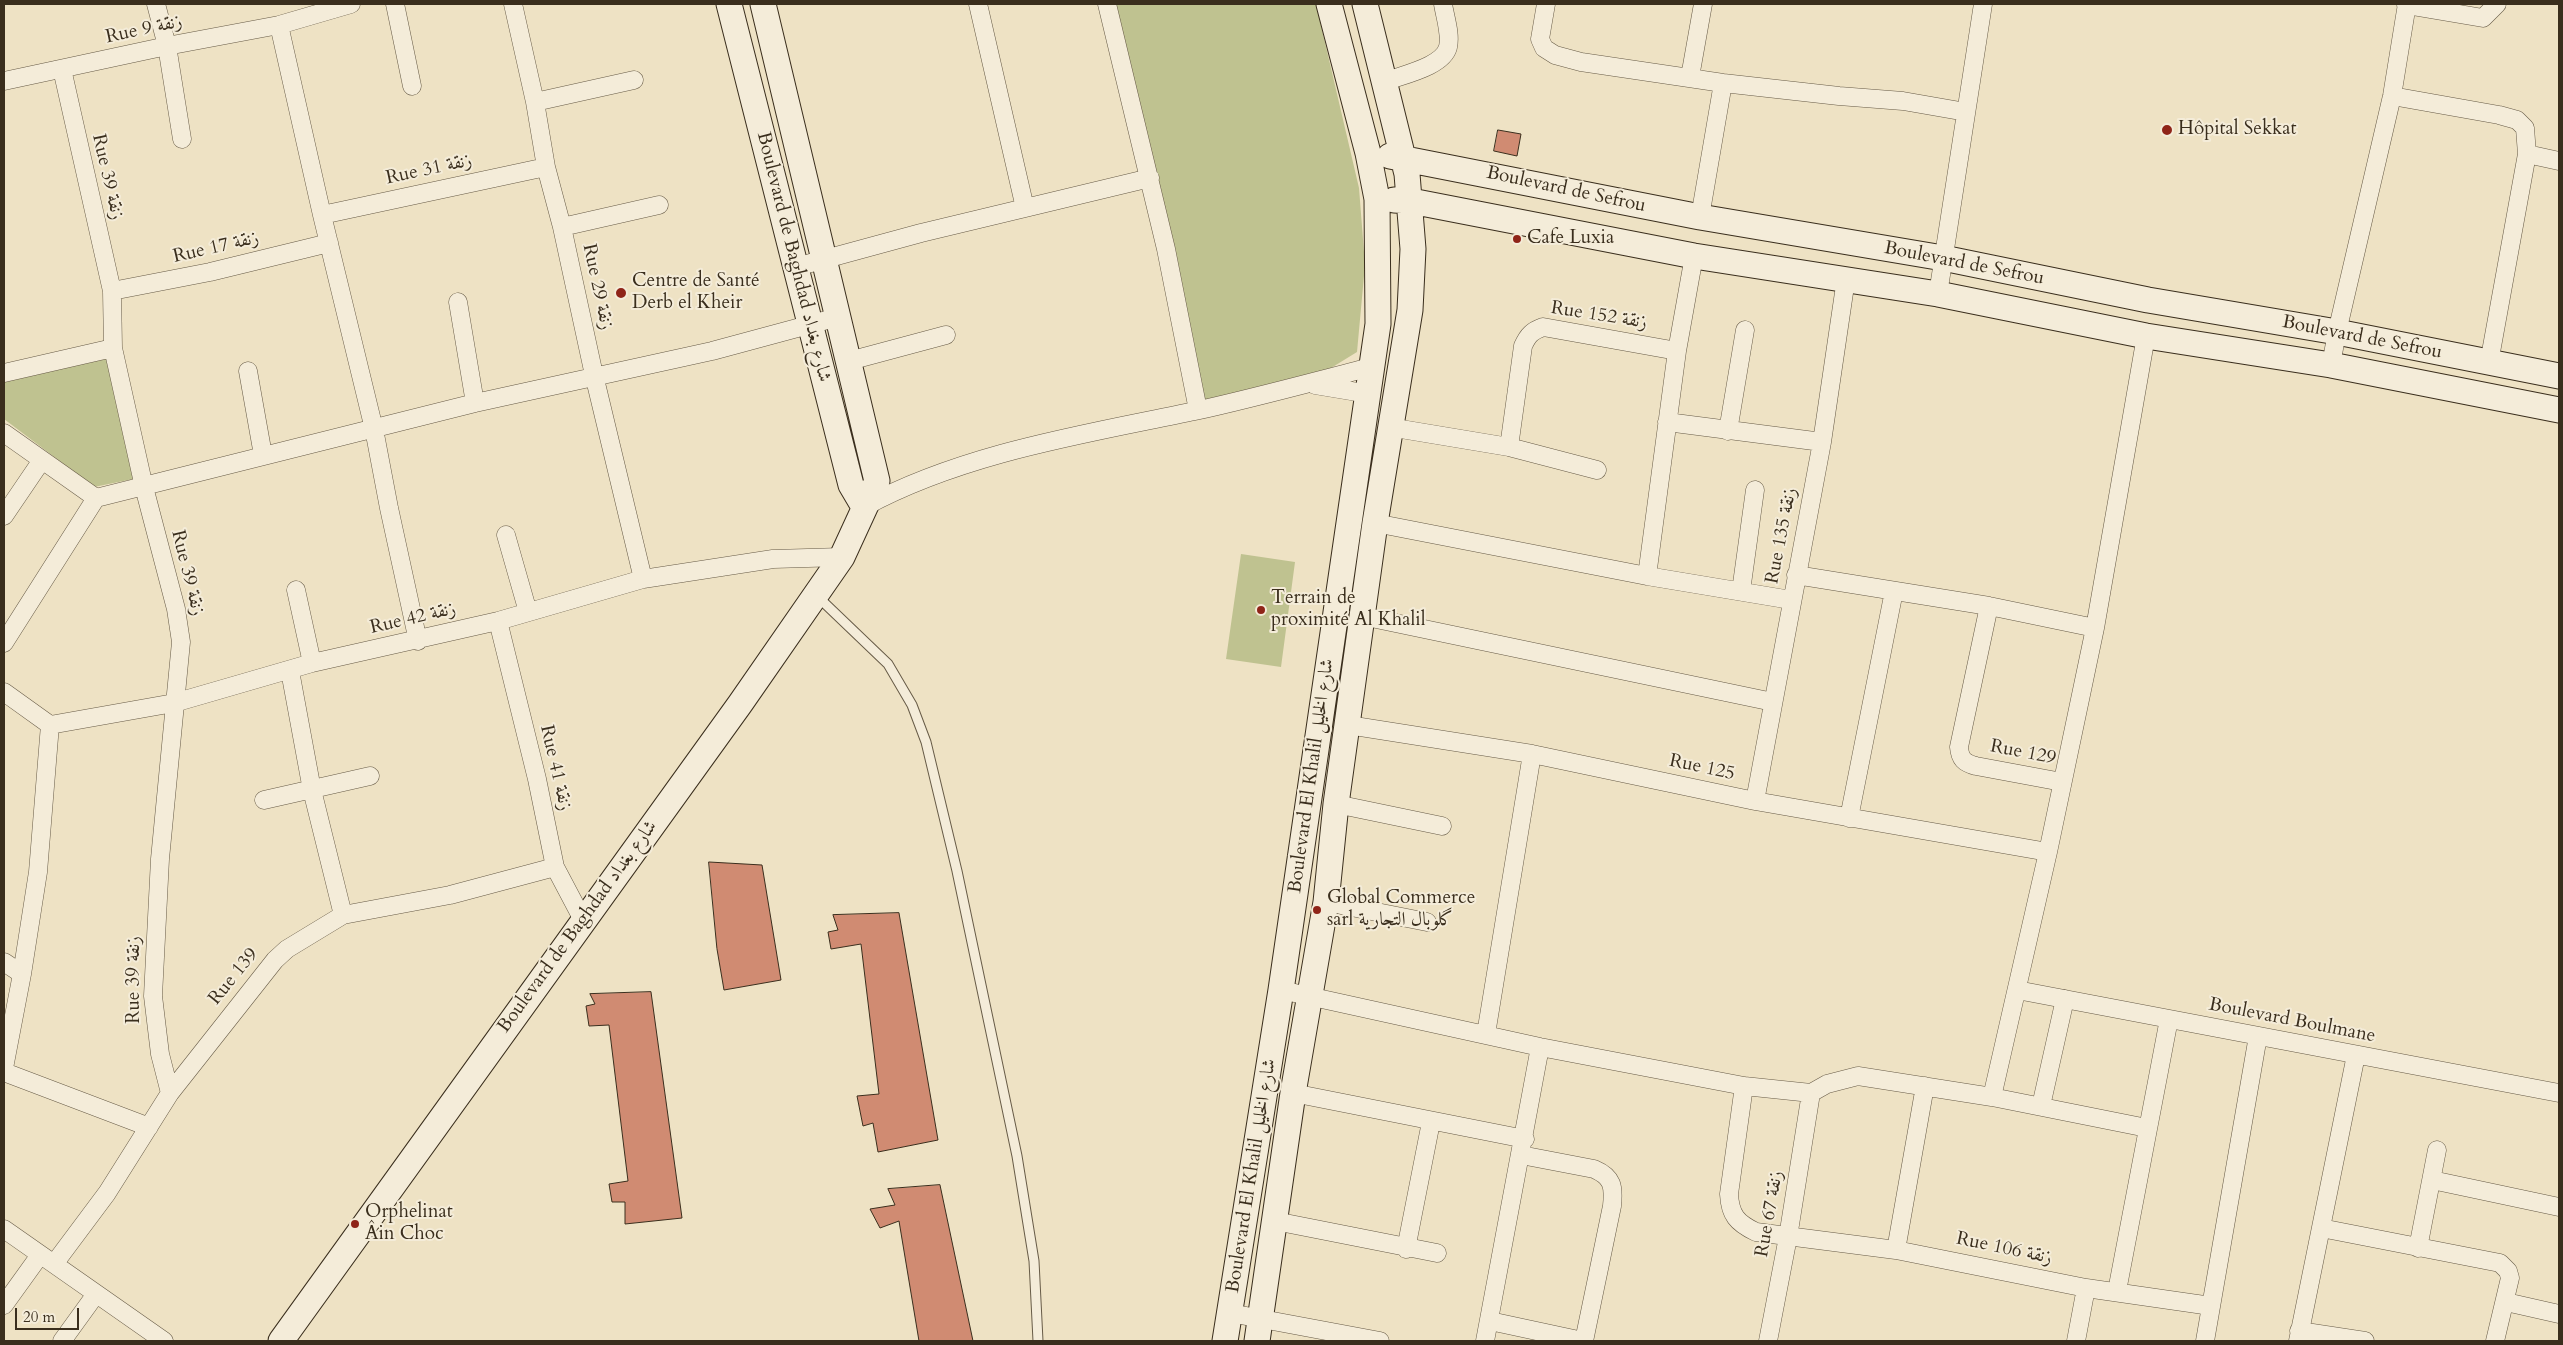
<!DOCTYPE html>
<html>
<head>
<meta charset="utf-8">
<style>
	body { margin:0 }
	#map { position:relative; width:2563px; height:1345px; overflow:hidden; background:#eee2c4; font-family:Cardo,serif }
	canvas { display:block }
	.frame { position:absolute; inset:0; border:5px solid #3a2e1d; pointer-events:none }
	.scale { position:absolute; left:15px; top:1308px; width:64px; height:22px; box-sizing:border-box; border:2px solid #3a2e1d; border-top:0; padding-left:6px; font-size:15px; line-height:18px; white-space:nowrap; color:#3a2e1d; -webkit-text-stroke:4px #f4ecd9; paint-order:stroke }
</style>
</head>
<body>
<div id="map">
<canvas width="2563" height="1345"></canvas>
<div class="frame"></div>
<div class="scale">20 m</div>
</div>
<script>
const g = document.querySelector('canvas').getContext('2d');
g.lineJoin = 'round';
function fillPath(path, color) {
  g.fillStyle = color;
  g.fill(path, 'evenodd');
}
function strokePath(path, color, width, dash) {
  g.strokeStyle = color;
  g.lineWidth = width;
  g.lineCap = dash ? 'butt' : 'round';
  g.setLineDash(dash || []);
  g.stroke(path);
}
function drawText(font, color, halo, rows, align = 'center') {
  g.font = font + ' Cardo,Amiri,serif';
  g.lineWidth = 4;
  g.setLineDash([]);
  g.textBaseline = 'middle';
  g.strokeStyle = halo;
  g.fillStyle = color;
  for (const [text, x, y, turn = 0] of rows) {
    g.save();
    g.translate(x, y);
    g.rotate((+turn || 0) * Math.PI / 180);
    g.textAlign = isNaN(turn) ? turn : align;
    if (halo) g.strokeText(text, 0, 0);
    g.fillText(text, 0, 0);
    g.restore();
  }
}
const green = new Path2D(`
	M1111 4H1316L1359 188 1365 265 1357 352 1305 384 1201 407Z
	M110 356 138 478 94 487 4 419V381Z
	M1241 554 1295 562 1281 667 1226 659Z`);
const building = new Path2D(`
	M1498 130 1521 134 1517 156 1494 151Z
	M709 862 762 865 781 980 724 990 717 949Z
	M899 913 938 1140 878 1152 873 1123 863 1126 857 1096 879 1094 861 944 831 949 828 932 838 930 833 915Z
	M651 992 682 1218 625 1224V1202H612L609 1184 628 1181 609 1025 589 1026 586 1006 595 1004 590 994Z
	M940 1185 973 1341H919L899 1221 880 1228 870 1209 895 1205 888 1189Z`);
const lane = new Path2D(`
	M817 596 888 664 912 705 926 742 957 871 1017 1156 1034 1261 1038 1341`);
const street = new Path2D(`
	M156 4 167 46 182 139
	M395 4 412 86
	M513 4 535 102 546 167 562 227 594 375 643 579
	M978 4 1025 208
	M1107 4 1166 249 1198 410
	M1546 4 1540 39 1544 48 1555 55 1581 62 1723 83 1839 96 1903 101 1966 112
	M2406 5 2483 18 2497 4
	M279 25 322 215 374 429 389 508 418 641
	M62 69 112 291 113 348 144 487 176 609 181 642 160 859 153 996 160 1054 170 1093
	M1690 77 1703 4
	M4 81 167 46 279 25 351 4
	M1384 82C1401 75 1443 67 1448 47 1451 34 1445 17 1443 4
	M2392 96 2499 115 2517 120 2525 128 2527 154 2489 363
	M535 102 634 80
	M2527 154 2559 161
	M322 215 546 167
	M1700 217 1723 83
	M562 227 659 205
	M796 267 921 233 1150 178
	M112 291 210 272 329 243
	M1938 294 1983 4
	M458 302 475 403
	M849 361 946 335
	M2331 365 2337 332 2392 96 2407 4
	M248 371 263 455
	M4 373 113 348
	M1315 385 1369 394
	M1667 422 1822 442
	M1389 427 1509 447 1597 470
	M1728 431 1745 330
	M4 433 96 498
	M1509 447 1523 346C1528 335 1532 331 1543 327L1677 351
	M96 498 475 403 712 351 838 317
	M864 507C963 453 1085 434 1195 411 1254 398 1312 382 1371 367
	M4 516 42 460
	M1375 523 1647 576 1791 600
	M506 535 528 612
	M1796 575 1989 606 2095 628
	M1647 576 1677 351 1694 256
	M296 590 312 663
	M1741 591 1755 490
	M1989 606 1959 747C1960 759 1964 763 1976 766L2062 782
	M1362 616 1773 702
	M498 621 537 779 555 867 583 920
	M4 643 96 498
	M290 671 312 790 343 915
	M4 692 50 725 174 703 312 663 498 621 643 579 773 559 842 557
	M1348 725 1532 754 1755 801 2048 852
	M264 800 370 776
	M1755 801 1822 442 1846 279
	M1336 804 1442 826
	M1849 818 1894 591
	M1326 902 1427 922
	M4 962 22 974
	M1281 990 1540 1047 1744 1086 1811 1093 1827 1084 1858 1076 1992 1097 2147 1128
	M2017 990 2559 1093
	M1486 1034 1532 754
	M4 1068 22 974 38 872 50 725
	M4 1072 149 1127
	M1744 1086 1729 1194C1730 1215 1737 1223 1756 1232L1896 1250 2086 1288 2211 1306
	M1293 1093 1525 1139
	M1992 1097 2048 852 2095 628 2146 336
	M2041 1106 2065 999
	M1521 1155 1594 1169C1613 1177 1614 1187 1612 1206L1584 1341
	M2432 1180 2559 1207
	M1275 1221 1437 1253
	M2321 1228 2500 1263 2508 1271 2510 1278 2495 1341
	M4 1229 164 1341
	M2418 1248 2437 1150
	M1406 1249 1431 1122
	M1896 1250 1925 1086
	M54 1264 107 1193 170 1093 275 960 287 949 343 915 450 895 555 867
	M2117 1291 2169 1019
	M2506 1302 2559 1314
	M4 1305 40 1255
	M1230 1313 1380 1341
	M1490 1321 1583 1341
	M2299 1331 2365 1341
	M62 1341 96 1294
	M1485 1341 1540 1047
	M1768 1341 1788 1237 1811 1093
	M2076 1341 2086 1288
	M2205 1341 2258 1036
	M2298 1341 2356 1055`);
const secondary = new Path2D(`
	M729 4 851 485 864 507
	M1390 156 1700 217 1943 258 2148 300 2337 332 2559 376
	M1394 200 1411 201 1694 256 1938 294 2146 336 2331 365 2559 410
	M281 1341 740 704 842 557 877 481 763 4
	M1225 1341 1281 990 1378 324 1377 199 1368 153 1329 4
	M1257 1341 1293 1093 1326 902 1336 804 1375 523 1410 310 1413 249 1407 174 1365 4`);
const markers = [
	[2167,130,6,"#8f2418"],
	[1517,239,5,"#8f2418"],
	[621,293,6,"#8f2418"],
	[1261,610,5,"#8f2418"],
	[1317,910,5,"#8f2418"],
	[355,1224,5,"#8f2418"]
];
const streetNames = [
	["Rue 9 زنقة",144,30,-12],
	["Rue 31 زنقة",429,170,-12],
	["Rue 39 زنقة",107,177,77],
	["Boulevard de Sefrou",1566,190,12],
	["Rue 17 زنقة",216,248,-13],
	["Boulevard de Baghdad شارع بغداد",793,257,76],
	["Boulevard de Sefrou",1964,264,11],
	["Rue 29 زنقة",597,287,78],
	["Rue 152 زنقة",1599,316,9],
	["Boulevard de Sefrou",2362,338,11],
	["Rue 135 زنقة",1782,536,-79],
	["Rue 39 زنقة",187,573,76],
	["Rue 42 زنقة",413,619,-13],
	["Rue 129",2023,753,11],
	["Rue 41 زنقة",555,768,77],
	["Rue 125",1702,768,12],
	["Boulevard El Khalil شارع الخليل",1312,776,-82],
	["Boulevard de Baghdad شارع بغداد",578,927,-54],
	["Rue 139",234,977,-51],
	["Rue 39 زنقة",135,980,-90],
	["Boulevard Boulmane",2292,1021,11],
	["Boulevard El Khalil شارع الخليل",1252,1176,-81],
	["Rue 67 زنقة",1770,1214,-80],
	["Rue 106 زنقة",2004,1249,12]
];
const poiNames = [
	["Hôpital Sekkat",2178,130],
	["Cafe Luxia",1527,239],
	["Centre de Santé",632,282],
	["Derb el Kheir",632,304],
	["Terrain de",1271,599],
	["proximité Al Khalil",1271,621],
	["Global Commerce",1327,899],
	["sarl گلوبال التجارية",1327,921],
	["Orphelinat",365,1213],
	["Âin Choc",365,1235]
];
fillPath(green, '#bfc290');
fillPath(building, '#d08b72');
strokePath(building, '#3a2e1d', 1);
strokePath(lane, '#675b47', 11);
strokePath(street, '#675b47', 19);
strokePath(secondary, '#3a2e1d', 27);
strokePath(lane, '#f4ecd9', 9);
strokePath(street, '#f4ecd9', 18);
strokePath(secondary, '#f4ecd9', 25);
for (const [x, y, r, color] of markers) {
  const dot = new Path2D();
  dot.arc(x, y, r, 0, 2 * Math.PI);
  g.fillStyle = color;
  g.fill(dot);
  strokePath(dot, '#f4ecd9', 2);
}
drawText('19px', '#3a2e1d', '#f4ecd9', streetNames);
drawText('19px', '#3a2e1d', '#f4ecd9', poiNames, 'left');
</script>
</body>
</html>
